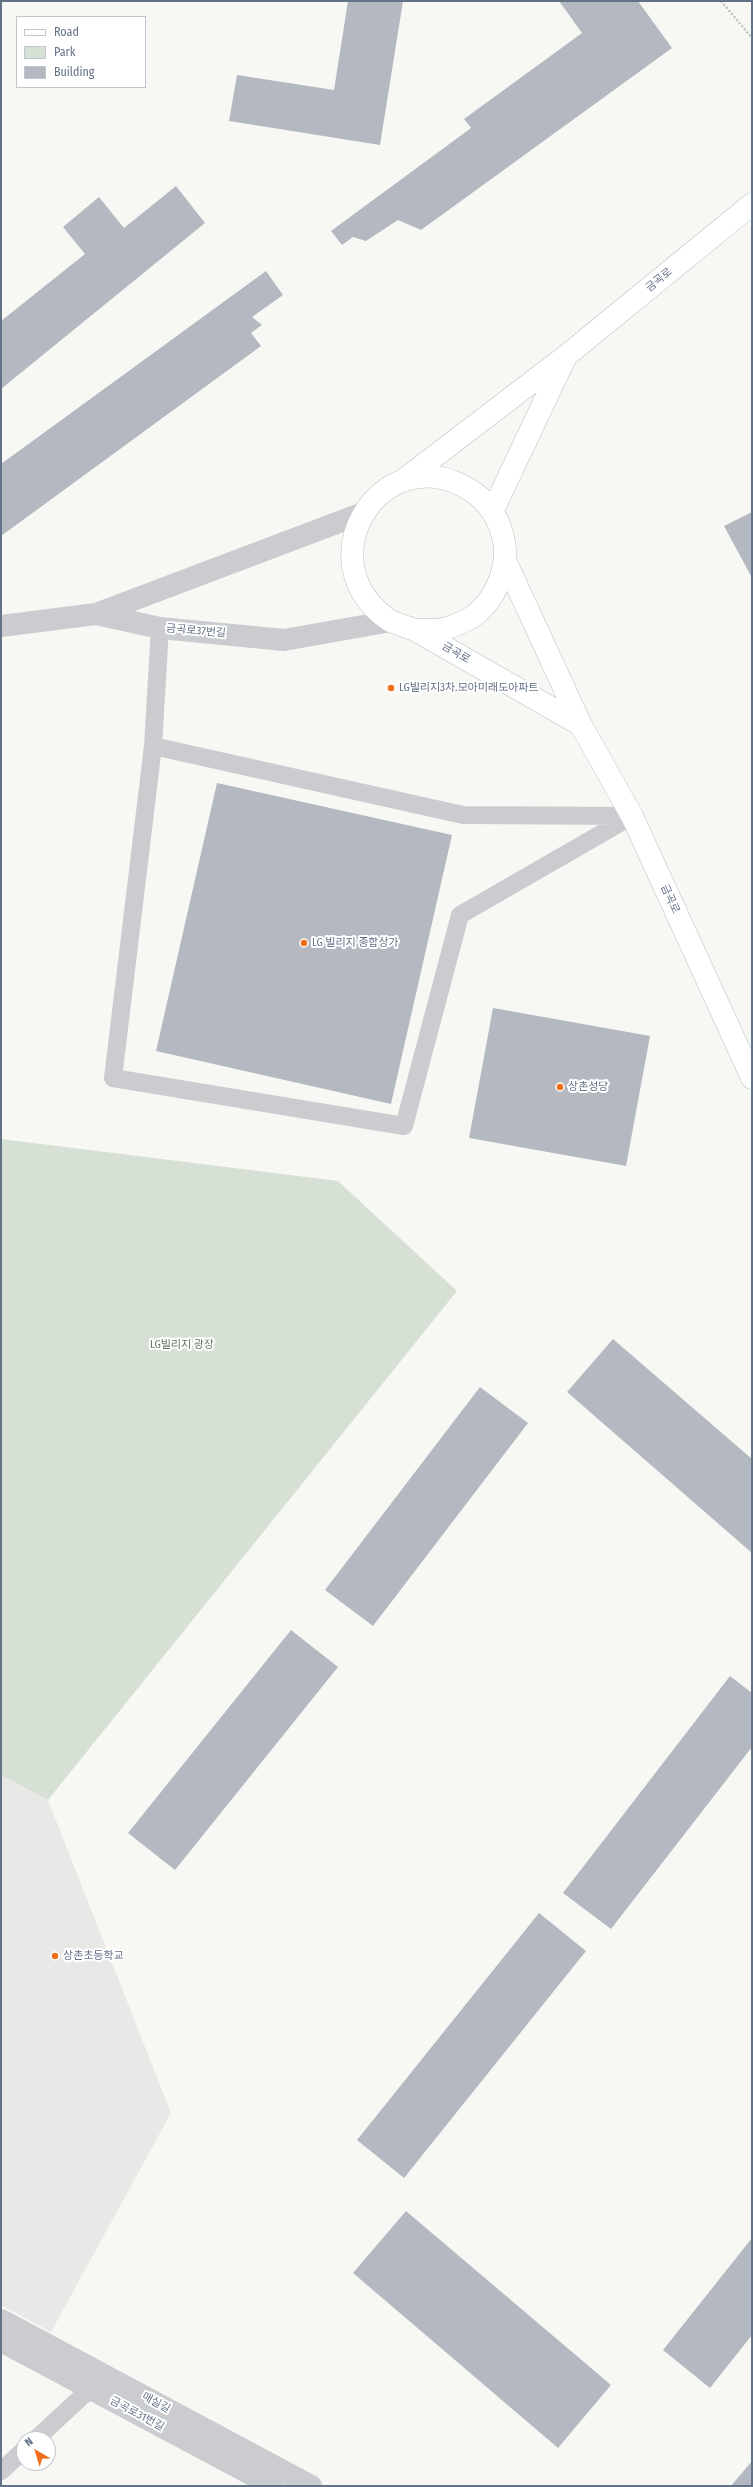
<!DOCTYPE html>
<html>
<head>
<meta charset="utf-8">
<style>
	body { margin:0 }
	#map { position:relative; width:753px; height:2487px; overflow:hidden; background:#f7f8f4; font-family:"Fira Sans Condensed",sans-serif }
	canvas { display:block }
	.frame { position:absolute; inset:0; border:2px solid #647288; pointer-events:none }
	.legend { position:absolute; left:16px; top:16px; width:130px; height:72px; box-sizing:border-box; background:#fff; border:1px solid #c1c7cf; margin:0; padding:5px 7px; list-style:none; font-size:12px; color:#647288 }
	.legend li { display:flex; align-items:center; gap:8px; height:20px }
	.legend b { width:20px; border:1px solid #c1c7cf }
	.north { position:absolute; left:16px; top:2431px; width:40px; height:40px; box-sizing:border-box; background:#fff; border:1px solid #c1c7cf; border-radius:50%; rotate:322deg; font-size:11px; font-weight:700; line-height:16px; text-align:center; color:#647288 }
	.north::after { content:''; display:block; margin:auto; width:14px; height:18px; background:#f16e1b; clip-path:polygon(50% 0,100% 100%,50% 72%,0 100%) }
</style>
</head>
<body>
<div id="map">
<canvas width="753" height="2487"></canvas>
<div class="frame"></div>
<ul class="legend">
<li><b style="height:5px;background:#fff"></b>Road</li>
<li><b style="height:11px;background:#d7e0d5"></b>Park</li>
<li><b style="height:11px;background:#b4b9c1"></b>Building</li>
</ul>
<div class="north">N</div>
</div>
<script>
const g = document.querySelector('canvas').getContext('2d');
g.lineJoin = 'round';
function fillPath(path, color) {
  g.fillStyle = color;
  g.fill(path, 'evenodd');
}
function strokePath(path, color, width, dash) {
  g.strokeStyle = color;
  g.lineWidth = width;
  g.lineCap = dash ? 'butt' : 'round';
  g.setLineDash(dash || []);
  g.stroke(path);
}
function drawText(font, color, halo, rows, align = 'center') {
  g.font = font + ' "Fira Sans Condensed","Noto Sans KR",sans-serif';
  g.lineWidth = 4;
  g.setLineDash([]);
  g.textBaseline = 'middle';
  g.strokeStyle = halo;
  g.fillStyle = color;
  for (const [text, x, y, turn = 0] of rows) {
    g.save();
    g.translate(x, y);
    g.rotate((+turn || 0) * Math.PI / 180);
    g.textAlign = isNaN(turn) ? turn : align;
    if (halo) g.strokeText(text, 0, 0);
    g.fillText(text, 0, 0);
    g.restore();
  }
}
const built = new Path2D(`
	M1 1775 48 1800 171 2113 51 2332 1 2305Z`);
const green = new Path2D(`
	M1 1139 338 1181 457 1291 48 1800 1 1775Z`);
const building = new Path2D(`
	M348 1H403L380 145 229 121 237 75 334 90Z
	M559 1H638L672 48 421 230 398 220 366 241 353 237 342 245 331 231 471 128 464 119 582 33Z
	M176 186 205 223 1 389V321L85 254 63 227 99 197 124 228Z
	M266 271 283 295 252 317 262 325 251 333 261 346 1 536V464Z
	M752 512V575L751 576 724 526Z
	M217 783 452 835 391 1104 156 1051Z
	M493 1008 650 1036 626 1166 469 1138Z
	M613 1339 752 1459V1553L567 1392Z
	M480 1387 528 1423 373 1626 325 1590Z
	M291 1630 338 1667 175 1870 128 1833Z
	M730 1676 752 1693V1747L611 1929 563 1893Z
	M539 1913 586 1951 404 2178 357 2140Z
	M406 2211 611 2385 558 2448 353 2273Z
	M752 2238V2335L710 2388 663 2350Z
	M752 2461V2486H731Z`);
const path = new Path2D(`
	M721 1 752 38`);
const lane = new Path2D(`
	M153 746 463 815 632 816 460 915 404 1126 113 1078 153 746 160 628
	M36 2439 90 2389
	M1 2471 24 2450`);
const street = new Path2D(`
	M96 614 363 513
	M1 626 96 614 160 628 284 640 391 621
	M1 2320 311 2486
	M1 2341 273 2486`);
const secondary = new Path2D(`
	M405 479 566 356 752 204
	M493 510 565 358
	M505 560 581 725 632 816 752 1078
	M415 630C425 629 439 631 448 628 456 625 468 620 475 615 498 597 511 561 502 533 496 512 483 496 463 486 380 442 305 562 389 620 396 624 407 627 415 630L581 725`);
const markers = [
	[391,688,4,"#f16e1b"],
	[304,943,4,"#f16e1b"],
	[560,1087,4,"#f16e1b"],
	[55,1956,4,"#f16e1b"]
];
const streetNames = [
	["금곡로",659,280,-39],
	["금곡로37번길",196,631,5],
	["금곡로",456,653,30],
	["금곡로",670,899,65],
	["매실길",156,2403,28],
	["금곡로31번길",137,2414,28]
];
const poiNames = [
	["LG빌리지3차.모아미래도아파트",399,688],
	["LG 빌리지 종합상가",312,943],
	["상촌성당",568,1087],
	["상촌초등학교",63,1956]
];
const parkNames = [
	["LG빌리지 광장",182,1345]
];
fillPath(built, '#e8e8e7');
fillPath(green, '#d7e0d5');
fillPath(building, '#b4b9c1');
strokePath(secondary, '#bbbfc5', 23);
strokePath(path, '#c0c2c5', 2.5, [2, 2]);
strokePath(lane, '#caccd0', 18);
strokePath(street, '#caccd0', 22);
strokePath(secondary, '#fff', 22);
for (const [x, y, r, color] of markers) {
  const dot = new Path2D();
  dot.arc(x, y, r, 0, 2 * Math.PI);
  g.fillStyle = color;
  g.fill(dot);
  strokePath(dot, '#fff', 1.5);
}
drawText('11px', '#647288', '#fff', streetNames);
drawText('11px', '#647288', '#fff', poiNames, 'left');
drawText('11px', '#617960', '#fff', parkNames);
</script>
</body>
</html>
